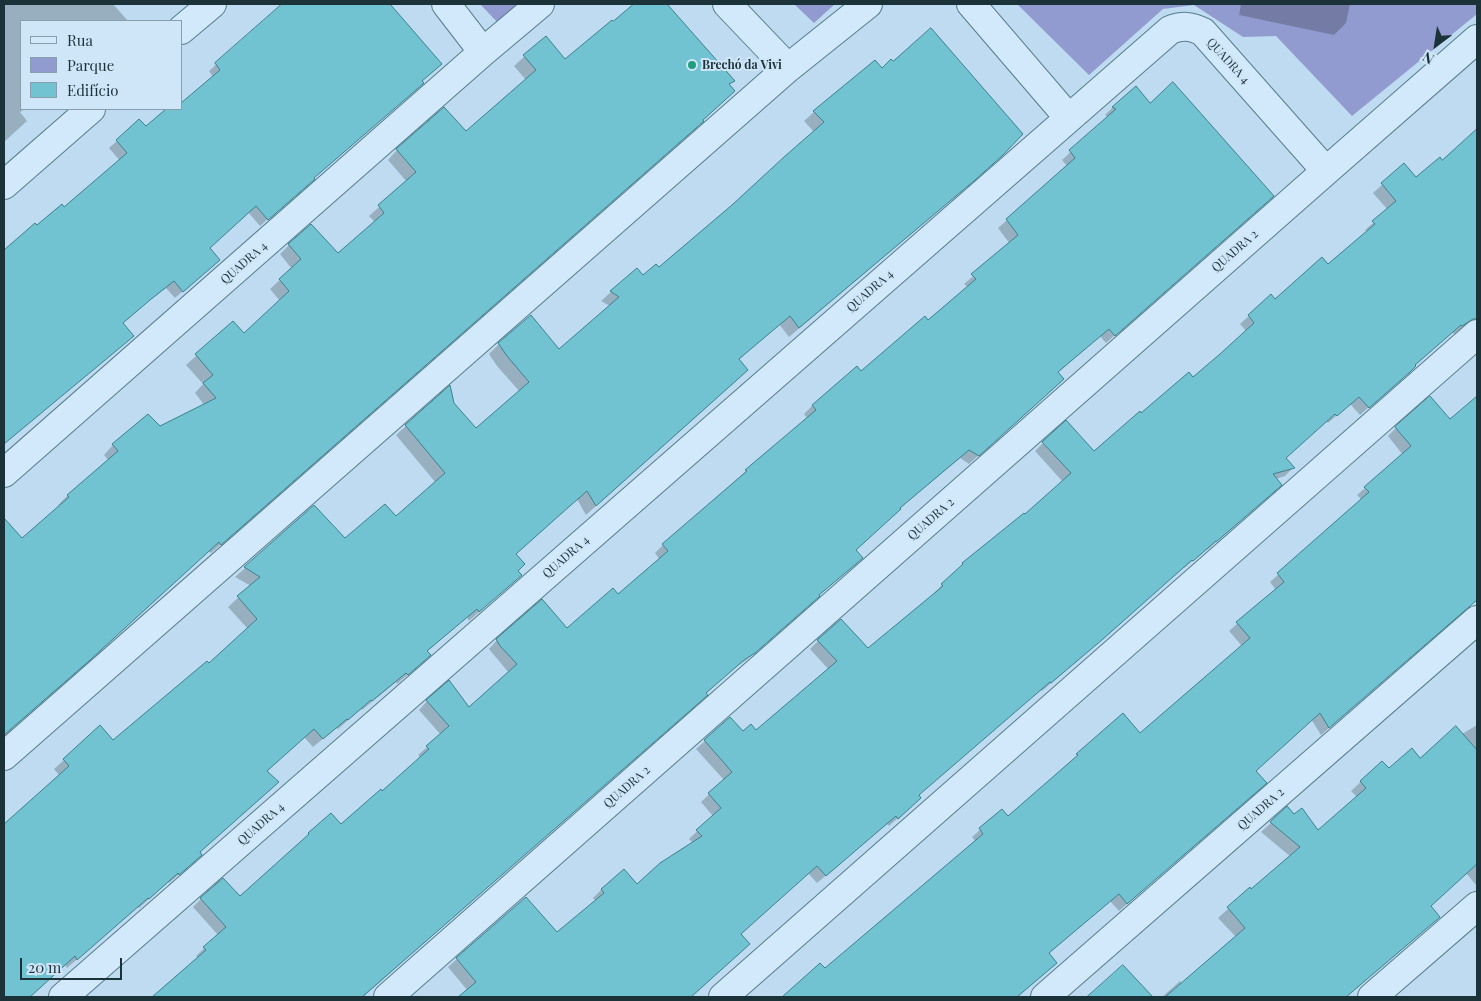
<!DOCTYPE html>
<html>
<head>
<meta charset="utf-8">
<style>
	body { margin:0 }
	#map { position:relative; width:1481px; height:1001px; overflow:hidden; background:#bfdbf1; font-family:"Playfair Display",serif }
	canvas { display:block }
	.frame { position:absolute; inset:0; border:5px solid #1c3239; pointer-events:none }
	.legend { position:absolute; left:20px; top:20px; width:162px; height:90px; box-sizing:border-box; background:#cfe6f8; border:1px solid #879eac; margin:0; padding:6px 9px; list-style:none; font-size:15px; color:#1c3239 }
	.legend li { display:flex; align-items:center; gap:10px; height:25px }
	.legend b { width:25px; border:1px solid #879eac }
	.north { position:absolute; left:1411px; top:20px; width:50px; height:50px; -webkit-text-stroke:4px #cfe6f8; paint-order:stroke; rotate:211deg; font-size:14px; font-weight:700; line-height:20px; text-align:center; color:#1c3239 }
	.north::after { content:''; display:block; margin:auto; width:18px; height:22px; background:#1c3239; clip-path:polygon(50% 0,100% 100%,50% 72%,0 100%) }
	.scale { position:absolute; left:20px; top:958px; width:102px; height:22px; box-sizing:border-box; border:2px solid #1c3239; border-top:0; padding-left:6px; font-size:15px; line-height:18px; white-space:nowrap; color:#1c3239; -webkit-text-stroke:4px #cfe6f8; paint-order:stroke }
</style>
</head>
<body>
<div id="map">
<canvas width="1481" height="1001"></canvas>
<div class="frame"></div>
<ul class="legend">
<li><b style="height:6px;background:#d2e9fb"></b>Rua</li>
<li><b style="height:14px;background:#929bcf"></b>Parque</li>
<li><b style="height:14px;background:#72c3d1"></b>Edifício</li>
</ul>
<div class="north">N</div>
<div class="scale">20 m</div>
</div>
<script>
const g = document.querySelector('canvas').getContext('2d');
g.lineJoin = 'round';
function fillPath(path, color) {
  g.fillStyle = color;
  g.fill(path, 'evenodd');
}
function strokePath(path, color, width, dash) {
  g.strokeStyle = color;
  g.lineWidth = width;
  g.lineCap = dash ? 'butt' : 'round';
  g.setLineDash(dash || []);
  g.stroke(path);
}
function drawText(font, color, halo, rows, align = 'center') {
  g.font = font + ' "Playfair Display",serif';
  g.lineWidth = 4;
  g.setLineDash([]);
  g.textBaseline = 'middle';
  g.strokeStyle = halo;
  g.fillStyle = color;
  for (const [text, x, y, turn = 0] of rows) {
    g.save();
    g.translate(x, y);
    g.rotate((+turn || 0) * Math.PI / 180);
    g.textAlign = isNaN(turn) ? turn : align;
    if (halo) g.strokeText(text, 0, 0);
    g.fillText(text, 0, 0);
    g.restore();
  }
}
const green = new Path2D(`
	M480 4H522L499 24Z
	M794 4H835L814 23Z
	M1017 4H1477V14L1352 116 1276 36 1243 37 1194 5 1163 9 1089 75Z`);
const shadow = new Path2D(`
	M4 4H113L128 21H21V109H25L20 112 27 121 4 142Z
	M284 4H388L440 64 260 226 248 212 208 249 210 268 175 298 166 288 141 307 121 324 6 442 4 439V258L37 227 64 209 120 161 109 148 117 141 146 128 168 109H171L174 112 177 109H181L213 77 209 71Z
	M636 4H666L733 81 729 85 734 91 693 130 211 553 208 551 79 669 4 735V540L14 531 22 540 60 507 58 505 67 496 109 461 104 455 113 445 159 428 205 406 195 393 203 384 186 365 233 323 244 335 280 301 270 289 292 269 280 254 289 245 338 255 375 222 369 216 407 182 388 160 397 150 466 133 526 80 514 66 545 38 565 61Z
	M1241 4H1350L1346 23 1334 35 1239 15Z
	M1150 105 1264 204 1106 343 1100 336 1057 373 1054 387 969 464 960 458 899 509 854 551 810 604 745 661 734 668 705 693 363 997H154L198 958 196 956 218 935 193 907 201 899 240 898 331 815 341 826 382 793 421 758 418 755 441 735 419 710 427 701 449 682 468 708 509 673 489 649 497 640 567 630 618 595 660 560 655 553 663 545 746 471 808 419 804 414 812 406 857 368 861 372 928 322 968 287 964 284 1010 244 998 228 1068 167 1062 160 1108 117 1105 115 1113 107Z
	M814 112 964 189 789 337 779 324 738 360 737 380 586 515 577 499 515 554 517 571 520 575 469 621 467 617 426 651 419 665 397 684 396 682 362 710 361 709 338 729 336 728 313 747 304 737 266 771 191 864 169 883 168 882 139 908 137 907 67 968 65 965 30 997H4V825L59 775 54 769 64 760 113 741 209 665 248 629 228 607 251 586 235 577 314 507 345 540 396 518 436 483 396 435 406 426 453 403 475 429 520 392 497 366 489 354 499 344 559 351 610 306 601 301 611 292 637 269 643 277 659 269 733 206 814 132 804 121Z
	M1477 131V315L1464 327 1454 334 1452 332 1360 415 1350 404 1328 423 1326 421 1285 458 1293 468 1285 476 1276 479 1272 493 1207 550V549L1184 568 1183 567 1093 647 1042 691 1040 690 917 796 911 806 889 826 887 824 817 883 808 873 739 934 740 953 691 997H461L468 991 448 967 526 898 557 933 596 901 593 898 601 890 637 886 693 843 689 839 713 816 701 802 724 780 696 749 730 719 743 733 756 732 829 670 810 649 818 641 868 650 935 594 934 593 942 585 1063 482 1035 451 1043 443 1093 453 1141 414 1193 379 1246 331 1240 324 1271 296 1275 300 1328 266 1367 232 1365 230 1388 210 1373 193 1404 165 1416 179 1442 161Z
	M1477 397V599L1321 735 1311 719 1255 771 1257 791 1119 911 1110 901 1048 954 1047 971 1017 997H784L798 984 825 970 976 842 972 837 1002 810 1008 817 1123 715 1140 735 1242 646 1229 631 1276 590 1270 582 1362 500 1357 495 1403 455 1388 436 1396 428 1430 398 1450 421Z
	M1477 725V768L1474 771 1477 775V884L1476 885 1466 873 1430 906 1439 917 1429 926 1346 997H1246L1231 980 1235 997H1162L1180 981 1183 984 1236 937 1218 918 1250 889 1251 891 1291 857 1261 832 1287 808 1294 816 1318 832 1357 797 1351 791 1382 762 1389 770 1420 759Z
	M1123 967 1151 997H1093L1092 996Z`);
const building = new Path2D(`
	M282 4H390L442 64 422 81 424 83 314 178 315 179 268 220 256 206 210 248 220 260 183 292 174 281 150 300 123 323 134 336 4 444V250L35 223 37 225 62 204 64 207 127 153 116 140 139 119 146 126 166 109H181V103L220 70 215 63Z
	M634 4H667L735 81 729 84 735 91 703 120 704 121 221 545 219 542 90 660 4 735V518L22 538 69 497 67 495 118 451 112 444 148 414 160 426 216 398 203 383 213 375 195 354 233 321 244 333 289 291 279 279 301 259 288 244 311 224 338 253 384 213 378 205 416 172 396 149 444 107 466 131 536 70 523 55 546 36 565 59 612 20 613 21Z
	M931 28 1023 134 1003 155 975 180 799 328 790 316 739 359 748 370 596 506 587 491 562 513 516 554 525 564 518 571 522 575 479 612 477 609 427 651 431 655 408 675 406 673 372 701 371 700 348 720 347 719 323 739 314 729 267 771 279 782 200 852 202 855 179 875 178 873 149 899 148 898 77 960 75 956 30 997H4V824L69 766 63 759 100 725 113 740 207 661 209 663 257 619 237 596 260 577 244 567 314 505 345 538 385 504 396 516 445 473 405 425 450 385 454 403 476 428 529 382 507 356 498 343 531 315 559 349 619 297 610 291 637 268 643 275 656 264 659 267 732 205 784 157 824 122 813 111 875 60 882 68 891 59 893 61Z
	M1173 82 1274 196 1115 336 1109 329 1058 372 1064 379 979 456 969 450 900 508 901 509 856 550 863 558 819 595 820 596 755 653 744 660 706 693 708 695 362 997H152L206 950 203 947 226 927 200 898 223 878 240 896 309 834 308 833 331 813 341 824 381 789 382 791 429 749 426 746 449 726 426 700 449 680 469 707 517 664 500 646 496 639 542 599 567 628 613 588 618 594 668 551 662 544 747 471 745 470 816 410 812 405 857 366 861 371 925 316 928 320 976 279 971 274 1018 235 1006 219 1075 158 1069 150 1116 109 1112 107 1136 86 1150 103Z
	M1477 129V319H1473L1462 326 1461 325 1415 365 1416 366 1410 372 1369 408 1359 397 1337 416 1335 414 1286 458 1295 468 1273 474 1282 485 1216 542V541L1193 561 1192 560 1103 639 1051 683 1050 682 919 795 921 798 898 819 896 816 826 876 817 866 741 934 750 944 691 997H458L476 982 456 958 526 897 557 932 604 893 601 889 624 869 637 884 660 863 702 836 696 830 721 808 708 793 732 772 704 740 730 717 743 731 751 724 756 730 837 661 817 640 841 619 868 648 943 586 941 584 963 564 962 563 1024 513 1025 514 1071 473 1042 442 1066 420 1094 451 1140 411 1141 413 1189 372 1193 377 1220 354 1254 323 1248 315 1271 294 1275 299 1322 257 1328 264 1375 224 1372 221 1396 201 1381 183 1404 163 1416 177 1440 157 1442 160Z
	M1430 396 1450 419 1477 396V600L1329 728 1320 713 1256 771 1267 783 1127 904 1119 894 1049 953 1057 963 1017 997H782L820 963 825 968 983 834 979 828 1002 809 1008 816 1078 755 1076 754 1123 713 1140 733 1250 638 1236 622 1284 582 1277 573 1369 492 1364 487 1411 446 1395 427Z
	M1456 726 1477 750V864L1431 906 1440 917 1346 997H1165L1245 928 1227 907 1250 887 1251 889 1300 847 1270 822 1287 806 1294 814 1302 808 1318 830 1366 788 1360 781 1382 761 1389 768 1412 748 1420 758Z
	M1123 965 1153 997H1087Z`);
const minor = new Path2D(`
	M446 4 483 52
	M727 4 788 68
	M971 4 1068 117
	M181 30 212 4
	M4 185 91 109
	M4 473 483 52 540 4
	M4 756 788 68 868 4
	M63 997 1170 30C1183 25 1191 26 1203 32L1326 171
	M388 997 1326 171 1477 39
	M723 997 1477 334
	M1045 997 1477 620
	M1372 997 1477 906`);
const markers = [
	[692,65,5,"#229d7b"]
];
const streetNames = [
	["QUADRA 4",1228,61,48],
	["QUADRA 2",1235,251,-41],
	["QUADRA 4",244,263,-41],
	["QUADRA 4",870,291,-41],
	["QUADRA 2",931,519,-41],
	["QUADRA 4",566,557,-41],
	["QUADRA 2",627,787,-41],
	["QUADRA 2",1261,809,-41],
	["QUADRA 4",261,824,-41]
];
const poiNames = [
	["Brechó da Vivi",702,65]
];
fillPath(green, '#929bcf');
fillPath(shadow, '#0003');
fillPath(building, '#72c3d1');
strokePath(building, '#3a818b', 1);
strokePath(minor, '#567d8a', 30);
strokePath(minor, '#d2e9fb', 28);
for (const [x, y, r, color] of markers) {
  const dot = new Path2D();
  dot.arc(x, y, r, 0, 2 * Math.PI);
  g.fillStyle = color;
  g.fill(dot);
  strokePath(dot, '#cfe6f8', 2);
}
drawText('12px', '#1c3239', '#cfe6f8', streetNames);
drawText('bold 12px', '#1c3239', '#cfe6f8', poiNames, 'left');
</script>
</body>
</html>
